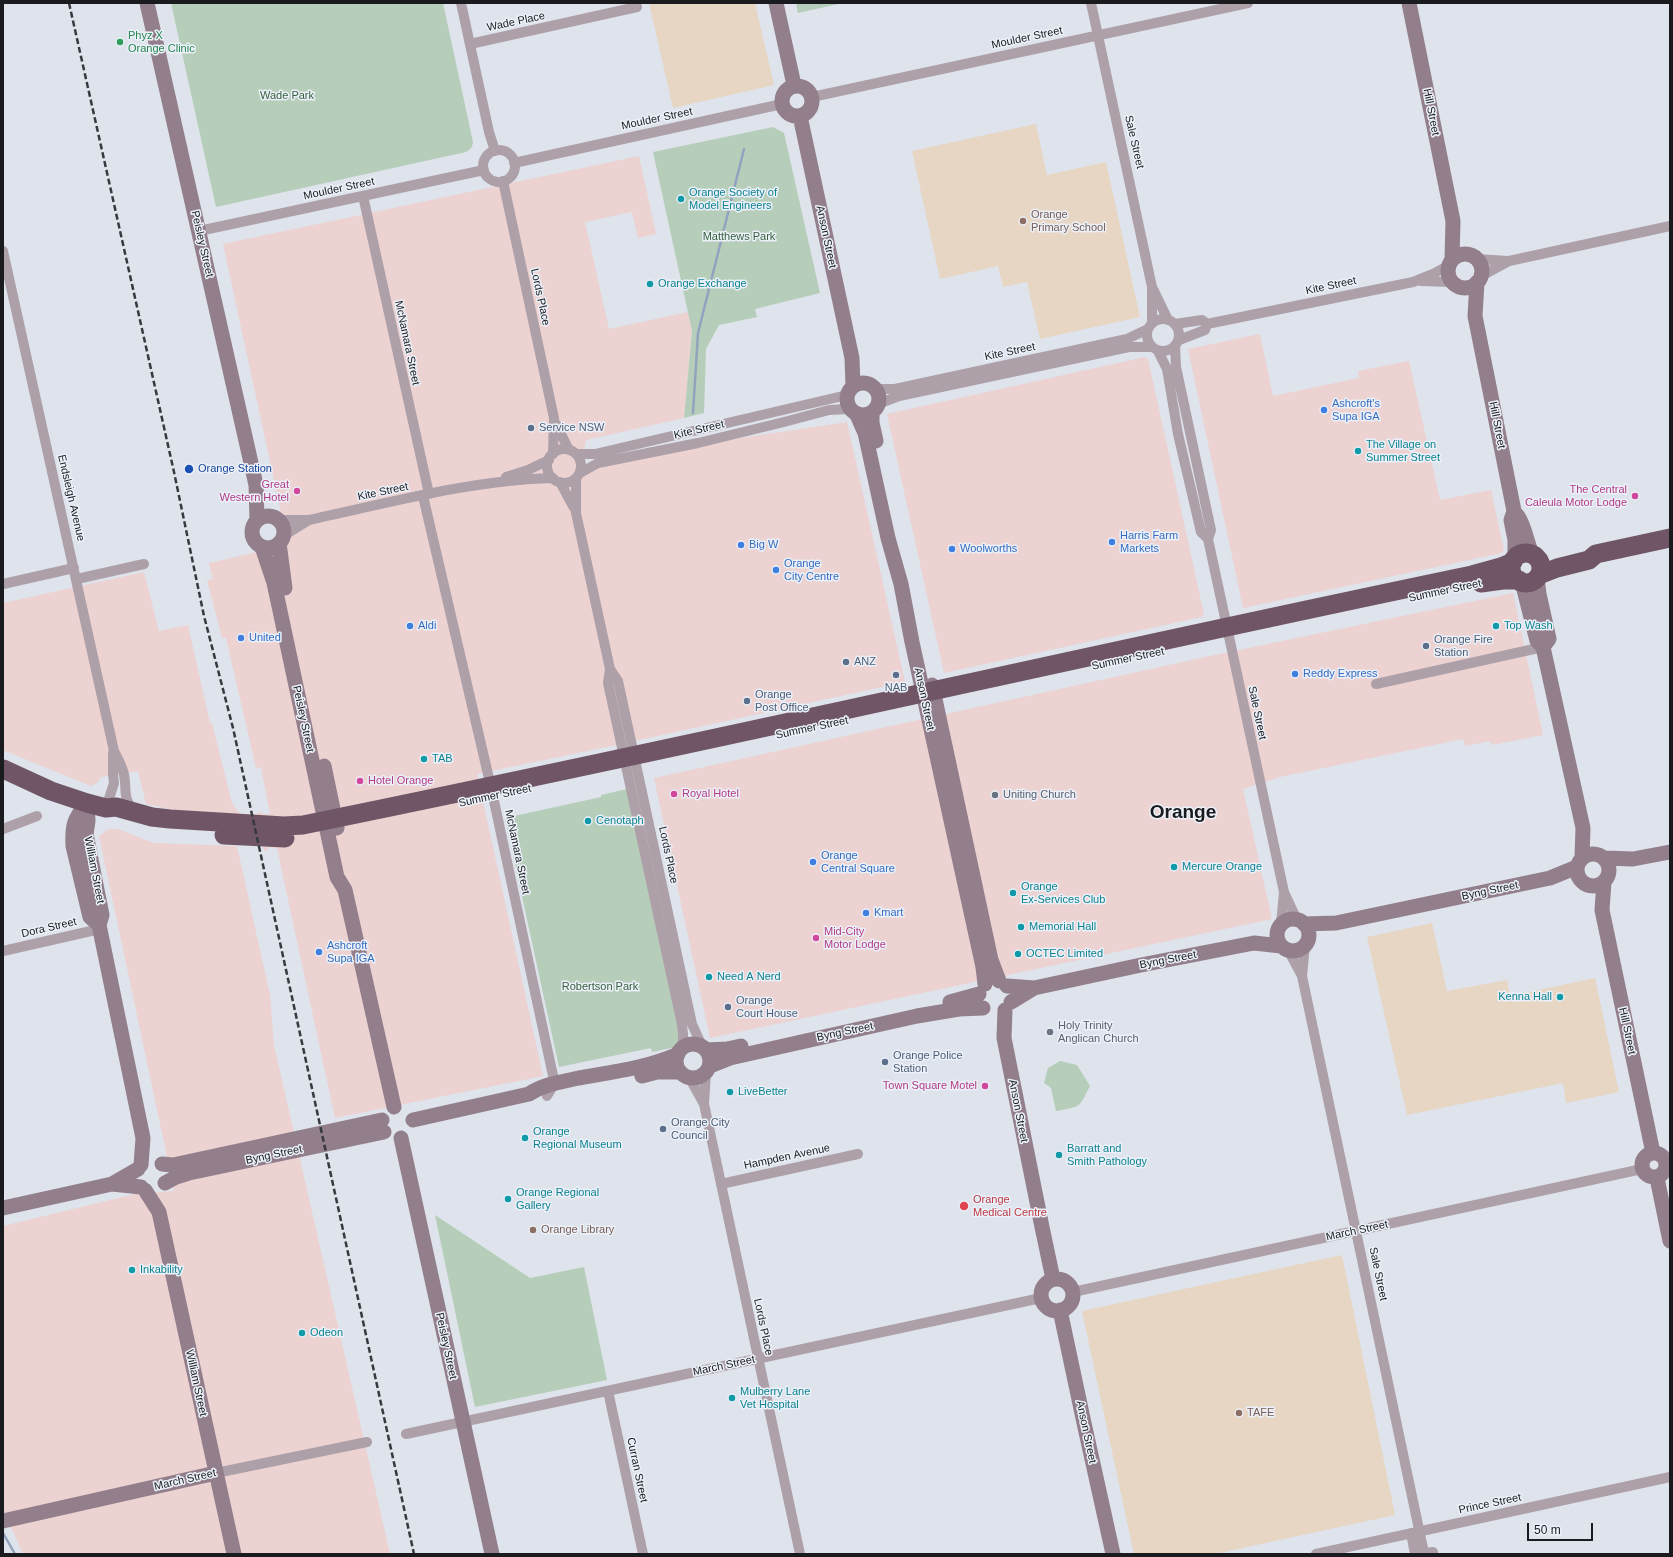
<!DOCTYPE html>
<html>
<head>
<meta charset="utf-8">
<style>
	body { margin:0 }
	#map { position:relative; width:1673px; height:1557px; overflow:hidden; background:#dee3ec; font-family:Arial,sans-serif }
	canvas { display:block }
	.frame { position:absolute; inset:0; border:4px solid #191b1e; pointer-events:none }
	.scale { position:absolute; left:1527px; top:1523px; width:66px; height:18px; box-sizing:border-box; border:2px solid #191b1e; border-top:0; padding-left:5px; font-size:12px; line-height:14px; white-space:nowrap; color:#191b1e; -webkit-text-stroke:3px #ebf0f9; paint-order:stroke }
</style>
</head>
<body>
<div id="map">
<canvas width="1673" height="1557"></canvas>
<div class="frame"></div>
<div class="scale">50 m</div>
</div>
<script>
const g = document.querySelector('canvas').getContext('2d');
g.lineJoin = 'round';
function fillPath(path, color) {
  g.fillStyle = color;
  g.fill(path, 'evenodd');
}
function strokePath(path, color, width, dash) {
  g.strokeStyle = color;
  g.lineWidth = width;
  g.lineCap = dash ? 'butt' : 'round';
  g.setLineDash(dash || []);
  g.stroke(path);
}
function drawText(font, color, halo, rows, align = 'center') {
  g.font = font + ' Arial,sans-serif';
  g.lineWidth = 3;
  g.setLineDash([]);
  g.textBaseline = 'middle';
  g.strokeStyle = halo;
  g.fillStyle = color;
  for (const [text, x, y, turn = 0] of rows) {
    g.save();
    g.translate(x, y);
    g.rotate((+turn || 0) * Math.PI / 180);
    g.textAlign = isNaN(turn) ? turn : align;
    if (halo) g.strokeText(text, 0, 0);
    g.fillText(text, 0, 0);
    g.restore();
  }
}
const commercial = new Path2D(`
	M639 156 656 234 638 238 632 212 585 222 609 329 688 312 692 331 684 418 586 440 580 473 668 449 847 422 905 682 607 747 477 774 543 1076 335 1118 277 848 268 847 267 851H264L254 814H257L261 811 263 814H270L261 767 256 768 226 638H222L207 580 213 579 209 563 288 545 223 244Z
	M1260 334 1273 396 1359 378 1358 371 1409 361 1440 500 1491 490 1504 550 1502 553 1243 608 1188 349Z
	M1145 357 1148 359 1204 614 1202 617 944 673 887 414Z
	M144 572 159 631 188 625 210 723H212L232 803 240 814 196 812 174 810 146 804 138 771 101 777 97 783 91 786 3 750V603Z
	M1513 593 1543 735 1492 745 1490 741 1465 746 1463 739 1280 777 1243 789 1272 919 710 1038 654 778 1210 656Z
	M109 829H117L154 843 237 846 270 995 274 1045 390 1554H23L13 1531 3 1516V1226L135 1194 174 1191 166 1152 99 836Z`);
const education = new Path2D(`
	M649 3H755L774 85 673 108Z
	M1036 124 1047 175 1106 162 1140 317 1040 339 1027 282 1003 287 998 266 940 279 912 151Z
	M1432 923 1447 991 1507 980 1510 996 1595 978 1619 1092 1566 1103 1563 1083 1407 1115 1367 937Z
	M1342 1255 1395 1515 1215 1554H1134L1082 1311Z`);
const green = new Path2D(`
	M171 3H443L473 142C472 148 471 149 466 152L216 207Z
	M796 3H843L798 13Z
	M773 127 784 133 820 293 755 309 757 317 719 325 706 349 704 413 684 418 692 331 653 152Z
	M627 789 680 1039 676 1047 652 1052 651 1048 559 1067 505 818 601 797V795Z
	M1060 1061 1077 1065 1090 1086C1078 1109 1082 1106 1056 1111L1051 1088 1044 1083 1048 1068Z
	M435 1215 530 1278 584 1267 607 1380 475 1407Z`);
const stream = new Path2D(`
	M693 413 698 333 744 149
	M3 1533 15 1554`);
const street = new Path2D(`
	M461 3 489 132 495 151
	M1091 3 1152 287V323
	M470 44 637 7
	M812 97 1248 3
	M483 166a16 16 0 1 1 32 0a16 16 0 1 1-32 0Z
	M514 163 782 104
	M503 181 554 418 553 454
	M363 196 429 494
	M199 231 484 170
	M3 251 114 751C117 757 121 764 123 771 128 785 121 799 134 810
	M1477 259 1508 261
	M1481 276 1509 261 1670 226
	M1421 281 1452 282
	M1153 289 1168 320
	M1147 335a16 16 0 1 1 32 0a16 16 0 1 1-32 0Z
	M1175 324 1202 320 1207 324 1413 282 1433 274 1449 265
	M1179 340 1205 330 1207 324
	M1175 346 1176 367 1211 530 1208 539
	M1158 351 1167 369 1178 434 1201 532 1208 539 1284 892 1297 920
	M875 389H895L1127 339 1148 329
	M878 404 899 396 1129 347H1151
	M556 424 569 450
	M547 466a17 17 0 1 1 34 0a17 17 0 1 1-34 0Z
	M576 454H595L847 395
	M580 473 598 463 698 443 784 422 829 410 849 409
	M506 477 528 470 549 460
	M576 478V513L610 669 618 681 692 1024 702 1046
	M560 482 574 508
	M423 496 491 787 552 1071 555 1083 547 1096
	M279 520H309C388 503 472 480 553 478
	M283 536 309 520
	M77 579 144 564
	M3 584 74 568
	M610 669 608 683 682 1025 683 1034V1048
	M1376 684 1543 647
	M106 808 114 783 113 774V753
	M3 829 37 816
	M1281 924 1284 892
	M1288 950 1302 976 1424 1553
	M3 951 100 929
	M1302 976 1305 945
	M706 1072 704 1104 800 1554
	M689 1077 704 1104
	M1666 1164 1670 1163
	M721 1184 858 1154
	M1073 1292 1642 1169
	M608 1391 643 1554
	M406 1434 1041 1298
	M216 1473 367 1442
	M1411 1533 1415 1554
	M1316 1554 1670 1477
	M1421 1554 1433 1552V1554`);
const secondary = new Path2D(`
	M147 3 256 485 257 520
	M776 3 794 85
	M1409 3 1453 221 1452 259
	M782 101a15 15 0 1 1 30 0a15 15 0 1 1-30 0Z
	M800 116 852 358 853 386
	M1448 271a17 17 0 1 1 34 0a17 17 0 1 1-34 0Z
	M1477 282 1475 316 1514 511 1511 520 1515 540V558
	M847 399a16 16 0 1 1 32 0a16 16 0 1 1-32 0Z
	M872 413V423L876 441
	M857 415 865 433 888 538 901 584 912 642 983 967 985 984
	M1517 515C1524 523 1527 543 1532 554
	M252 532a16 16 0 1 1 32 0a16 16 0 1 1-32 0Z
	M279 543 285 588
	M262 547 274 583 337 877 345 890 394 1107
	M1537 578 1539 594 1549 639 1543 647
	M1522 582 1537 641 1543 647 1583 828 1582 857
	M932 685 991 960 999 981
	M324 766 337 828
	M87 803 88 821 86 834 102 915 99 925 143 1138 141 1165
	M87 803C74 819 72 825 73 846L90 917 99 925
	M1577 870a16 16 0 1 1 32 0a16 16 0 1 1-32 0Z
	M1605 858 1633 859 1670 852
	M1604 882 1602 910 1653 1153
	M1277 935a16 16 0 1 1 32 0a16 16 0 1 1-32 0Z
	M1304 924 1336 923 1550 878 1577 867
	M1007 986 1034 988 1141 965 1254 943 1281 946
	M950 1002 979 994
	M1011 1002 1034 988
	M1005 1010 1004 1038 1042 1227 1053 1279
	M676 1061a17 17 0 1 1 34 0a17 17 0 1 1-34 0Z
	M706 1050 727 1049 741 1046
	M710 1066 730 1058 917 1016 959 1009 983 1008
	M642 1076 657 1072H680
	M413 1120 529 1094C544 1084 561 1082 579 1078 612 1072 647 1068 678 1054
	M401 1138 492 1554
	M1642 1165a12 12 0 1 1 24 0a12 12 0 1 1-24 0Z
	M162 1164 173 1165 382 1120
	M1657 1178 1670 1241
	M165 1183 176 1177 189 1173 384 1132
	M112 1184 141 1187
	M145 1190 159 1212 234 1554
	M3 1208 112 1184 138 1169
	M1041 1295a16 16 0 1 1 32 0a16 16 0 1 1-32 0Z
	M1060 1310 1084 1423 1113 1554
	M3 1521 216 1473`);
const highway = new Path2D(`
	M1511 568a15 15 0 1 1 30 0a15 15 0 1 1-30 0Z
	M1539 575 1557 568 1589 560 1596 554 1670 538
	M1481 583 1503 580H1519
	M3 769 51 791 87 803 106 808 116 807 152 817 170 819 284 826 303 825C694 746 1082 656 1472 575L1501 567 1513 562
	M224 835 285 838`);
const rail = new Path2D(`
	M69 3 174 472 204 616 233 728 414 1554`);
const markers = [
	[120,42,4,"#2e9e5b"],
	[681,199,4,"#0f9aa8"],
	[1023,221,4,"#8d6e63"],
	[650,284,4,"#0f9aa8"],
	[1324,410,4,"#3f7fe0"],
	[531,428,4,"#5c6f8a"],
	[1358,451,4,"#0f9aa8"],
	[189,469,5,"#1a4fb4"],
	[297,491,4,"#d1479c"],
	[1635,496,4,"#d1479c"],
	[1112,542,4,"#3f7fe0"],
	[741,545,4,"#3f7fe0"],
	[952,549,4,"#3f7fe0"],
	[776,570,4,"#3f7fe0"],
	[410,626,4,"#3f7fe0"],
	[1496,626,4,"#0f9aa8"],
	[241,638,4,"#3f7fe0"],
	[1426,646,4,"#5c6f8a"],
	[846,662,4,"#5c6f8a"],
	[1295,674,4,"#3f7fe0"],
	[896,675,4,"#5c6f8a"],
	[747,701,4,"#5c6f8a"],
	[424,759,4,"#0f9aa8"],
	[360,781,4,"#d1479c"],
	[674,794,4,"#d1479c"],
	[995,795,4,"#6b7280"],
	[588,821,4,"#0f9aa8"],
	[813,862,4,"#3f7fe0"],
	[1174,867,4,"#0f9aa8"],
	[1013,893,4,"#0f9aa8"],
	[866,913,4,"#3f7fe0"],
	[1021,927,4,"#0f9aa8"],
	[816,938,4,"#d1479c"],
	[319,952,4,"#3f7fe0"],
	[1018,954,4,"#0f9aa8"],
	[709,977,4,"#0f9aa8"],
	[1560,997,4,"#0f9aa8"],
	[728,1007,4,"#5c6f8a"],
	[1050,1032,4,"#6b7280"],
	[885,1062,4,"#5c6f8a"],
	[985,1086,4,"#d1479c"],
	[730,1092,4,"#0f9aa8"],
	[663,1129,4,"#5c6f8a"],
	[525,1138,4,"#0f9aa8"],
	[1059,1155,4,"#0f9aa8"],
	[508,1199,4,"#0f9aa8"],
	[964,1206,5,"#e0444e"],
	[533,1230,4,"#8d6e63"],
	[132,1270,4,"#0f9aa8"],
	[302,1333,4,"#0f9aa8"],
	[732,1398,4,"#0f9aa8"],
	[1239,1413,4,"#8d6e63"]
];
const streetNames = [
	["Wade Place",516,22,-12],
	["Moulder Street",1027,38,-12],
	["Hill Street",1431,112,79],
	["Moulder Street",657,119,-12],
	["Sale Street",1134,142,77],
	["Moulder Street",339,189,-12],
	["Anson Street",826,237,78],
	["Peisley Street",202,244,77],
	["Kite Street",1331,286,-12],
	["Lords Place",540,297,78],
	["McNamara Street",407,343,78],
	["Kite Street",1010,352,-12],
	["Hill Street",1497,425,79],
	["Kite Street",699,430,-13],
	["Kite Street",383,492,-12],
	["Endsleigh Avenue",71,498,77],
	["Summer Street",1445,591,-12],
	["Summer Street",1128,659,-12],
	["Anson Street",924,699,78],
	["Sale Street",1257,713,78],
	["Peisley Street",303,719,78],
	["Summer Street",812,728,-12],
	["Summer Street",495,796,-12],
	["McNamara Street",517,852,78],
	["Lords Place",668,855,78],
	["William Street",94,870,79],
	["Byng Street",1490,891,-12],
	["Dora Street",49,928,-13],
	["Byng Street",1168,960,-11],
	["Hill Street",1627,1031,78],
	["Byng Street",845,1032,-12],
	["Anson Street",1018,1111,79],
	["Byng Street",274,1155,-12],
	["Hampden Avenue",787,1157,-12],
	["March Street",1357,1231,-12],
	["Sale Street",1378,1274,78],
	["Lords Place",763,1327,78],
	["Peisley Street",446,1346,78],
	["March Street",724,1366,-12],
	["William Street",196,1383,78],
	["Anson Street",1086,1432,78],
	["Curran Street",637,1470,78],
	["March Street",185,1480,-13],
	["Prince Street",1490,1504,-12]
];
const leisureNames = [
	["Phyz X",128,36],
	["Orange Clinic",128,49]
];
const parkNames = [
	["Wade Park",287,96],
	["Matthews Park",739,237],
	["Robertson Park",600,987]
];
const cultureNames = [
	["Orange Society of",689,193],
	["Model Engineers",689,206],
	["Orange Exchange",658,284],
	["The Village on",1366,445],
	["Summer Street",1366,458],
	["Top Wash",1504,626],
	["TAB",432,759],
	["Cenotaph",596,821],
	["Mercure Orange",1182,867],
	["Orange",1021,887],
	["Ex-Services Club",1021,900],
	["Memorial Hall",1029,927],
	["OCTEC Limited",1026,954],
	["Need A Nerd",717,977],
	["Kenna Hall",1552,997,"right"],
	["LiveBetter",738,1092],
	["Orange",533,1132],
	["Regional Museum",533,1145],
	["Barratt and",1067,1149],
	["Smith Pathology",1067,1162],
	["Orange Regional",516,1193],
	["Gallery",516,1206],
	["Inkability",140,1270],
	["Odeon",310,1333],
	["Mulberry Lane",740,1392],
	["Vet Hospital",740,1405]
];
const educationNames = [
	["Orange",1031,215],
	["Primary School",1031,228],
	["Orange Library",541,1230],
	["TAFE",1247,1413]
];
const shopNames = [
	["Ashcroft's",1332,404],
	["Supa IGA",1332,417],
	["Harris Farm",1120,536],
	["Markets",1120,549],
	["Big W",749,545],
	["Woolworths",960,549],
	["Orange",784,564],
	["City Centre",784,577],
	["Aldi",418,626],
	["United",249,638],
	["Reddy Express",1303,674],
	["Orange",821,856],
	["Central Square",821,869],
	["Kmart",874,913],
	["Ashcroft",327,946],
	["Supa IGA",327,959]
];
const serviceNames = [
	["Service NSW",539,428],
	["Orange Fire",1434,640],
	["Station",1434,653],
	["ANZ",854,662],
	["NAB",896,688,"center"],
	["Orange",755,695],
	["Post Office",755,708],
	["Orange",736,1001],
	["Court House",736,1014],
	["Orange Police",893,1056],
	["Station",893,1069],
	["Orange City",671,1123],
	["Council",671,1136]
];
const transitNames = [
	["Orange Station",198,469]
];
const hotelNames = [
	["Great",289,485],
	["Western Hotel",289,498],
	["The Central",1627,490],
	["Caleula Motor Lodge",1627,503],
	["Hotel Orange",368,781,"left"],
	["Royal Hotel",682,794,"left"],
	["Mid-City",824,932,"left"],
	["Motor Lodge",824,945,"left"],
	["Town Square Motel",977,1086]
];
const worshipNames = [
	["Uniting Church",1003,795],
	["Holy Trinity",1058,1026],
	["Anglican Church",1058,1039]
];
const healthNames = [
	["Orange",973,1200],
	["Medical Centre",973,1213]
];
const townNames = [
	["Orange",1183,813]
];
fillPath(commercial, '#ecd2d1');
fillPath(education, '#e7d6c4');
fillPath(green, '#b6ceb9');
strokePath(stream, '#91a3bd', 2.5);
strokePath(street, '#ada0a8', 10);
strokePath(secondary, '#937f8b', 15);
strokePath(highway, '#6f5565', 19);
strokePath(rail, '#37393d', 2.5, [6, 3]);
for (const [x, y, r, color] of markers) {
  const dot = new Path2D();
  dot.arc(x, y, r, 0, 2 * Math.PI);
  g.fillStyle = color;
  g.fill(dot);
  strokePath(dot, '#ebf0f9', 1.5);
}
drawText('11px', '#191b1e', '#ebf0f9', streetNames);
drawText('11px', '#27864d', '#ebf0f9', leisureNames, 'left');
drawText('11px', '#37613e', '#ebf0f9', parkNames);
drawText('11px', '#0d838f', '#ebf0f9', cultureNames, 'left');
drawText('11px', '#785e54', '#ebf0f9', educationNames, 'left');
drawText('11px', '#366cbe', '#ebf0f9', shopNames, 'left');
drawText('11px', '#4e5e75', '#ebf0f9', serviceNames, 'left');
drawText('11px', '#164399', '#ebf0f9', transitNames, 'left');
drawText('11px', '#b23c85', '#ebf0f9', hotelNames, 'right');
drawText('11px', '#5b616d', '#ebf0f9', worshipNames, 'left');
drawText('11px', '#be3a42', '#ebf0f9', healthNames, 'left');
drawText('bold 19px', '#191b1e', '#ebf0f9', townNames);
</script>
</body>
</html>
